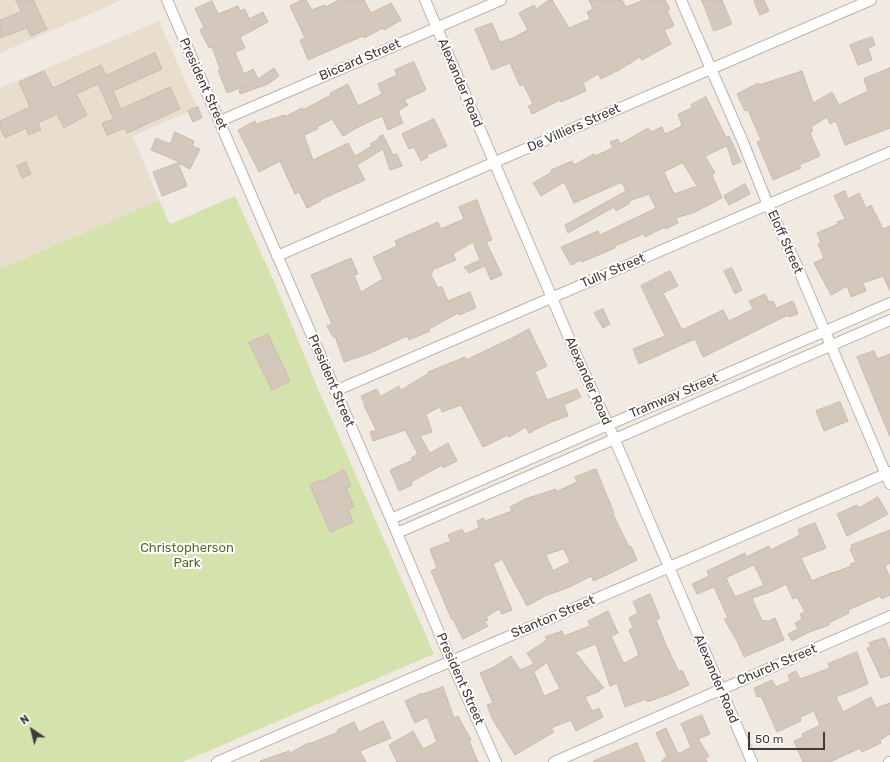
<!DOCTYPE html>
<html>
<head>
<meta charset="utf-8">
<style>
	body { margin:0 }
	#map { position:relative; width:890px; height:762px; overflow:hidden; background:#f0eae3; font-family:Rubik,sans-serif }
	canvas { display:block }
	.north { position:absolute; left:12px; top:710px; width:40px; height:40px; -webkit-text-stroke:3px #fff; paint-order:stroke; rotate:325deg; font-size:11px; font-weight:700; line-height:16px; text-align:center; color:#423a34 }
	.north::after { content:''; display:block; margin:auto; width:14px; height:18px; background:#423a34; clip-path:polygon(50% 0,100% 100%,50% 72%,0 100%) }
	.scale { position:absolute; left:748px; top:732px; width:77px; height:18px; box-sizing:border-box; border:2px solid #423a34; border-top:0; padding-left:5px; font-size:12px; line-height:14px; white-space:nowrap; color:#423a34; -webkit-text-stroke:3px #fff; paint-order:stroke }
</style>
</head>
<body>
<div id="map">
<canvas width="890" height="762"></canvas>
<div class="north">N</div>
<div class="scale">50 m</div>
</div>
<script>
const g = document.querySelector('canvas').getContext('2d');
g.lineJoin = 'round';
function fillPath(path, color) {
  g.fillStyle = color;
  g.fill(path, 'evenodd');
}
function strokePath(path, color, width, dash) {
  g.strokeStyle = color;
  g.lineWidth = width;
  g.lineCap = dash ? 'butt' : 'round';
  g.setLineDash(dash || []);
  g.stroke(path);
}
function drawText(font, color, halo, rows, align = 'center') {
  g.font = font + ' Rubik,sans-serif';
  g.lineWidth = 4;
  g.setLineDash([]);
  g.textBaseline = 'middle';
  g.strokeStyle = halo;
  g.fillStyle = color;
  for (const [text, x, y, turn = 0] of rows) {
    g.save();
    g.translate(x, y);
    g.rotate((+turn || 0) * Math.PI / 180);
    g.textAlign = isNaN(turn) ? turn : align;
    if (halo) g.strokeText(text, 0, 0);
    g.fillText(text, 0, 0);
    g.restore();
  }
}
const education = new Path2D(`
	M0 0H122L0 53Z
	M159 21 197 108 133 136 159 200 0 269V88Z`);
const green = new Path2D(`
	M235 196 276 286 313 377 434 654 183 762H0V269L159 200 170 224Z`);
const building = new Path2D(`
	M16 0H33L47 29 31 36 27 28 0 38V20L21 12Z
	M302 0H306L312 10 325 5 326 7 339 0H364L371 13 391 3 401 20 384 30 383 28 364 38 363 36 308 60 300 40 305 38 290 6Z
	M549 0H552L569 28 590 19 587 12 593 9 589 0H622L626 7 644 0H665L670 9 667 10 674 26 664 30 671 44 642 60 640 57 619 70 601 79 598 74 583 83 586 91 561 102 560 100 532 114 528 106 533 104 523 84 520 86 510 63 492 70 475 29 492 23 500 42 516 37V36L528 30 519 13 534 5 536 9Z
	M702 0H722L732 24 714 31Z
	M754 0H764L769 11 760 15Z
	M212 1 218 14 238 6 240 11 245 9 249 19 263 12 268 22 240 37 245 48 235 52 244 74 253 69 258 79 274 68 279 76 268 84 240 94 239 90 247 85 227 93 218 70 220 69 212 47 209 48 200 30 204 27 195 9Z
	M872 37 875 45 868 48 872 60 858 65 850 45Z
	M155 53 162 69 113 91 121 109 170 87 180 109 127 133 125 128 107 135 102 123 114 119 98 84 76 94 87 115 64 128 57 114 38 123 41 130 28 135 26 128 5 138 0 127V121L30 107 19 82 44 71 53 88 101 65 106 75Z
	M414 62 426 90 404 100 408 105 398 111 403 123 388 130 382 116 360 126 343 136 332 119 317 127 318 129 304 135 313 160 348 143 355 156 372 146 370 144 379 139V137L383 135 393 155 397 154 402 166 390 170 383 149 357 165 365 180 320 200 321 201 307 208 299 192 295 194 280 161 259 172 238 130 255 121 256 124 285 115V117L302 108 303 110 331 95 330 93 348 84 358 106 382 94 378 84 397 75 395 70Z
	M890 68V128L845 145 836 121 830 124 827 117 811 127 813 131 810 133 820 156 799 165 801 168 773 180 757 142 761 140 748 110 745 111 737 94 758 83 759 85 802 71 813 103 832 92 839 105 868 91 864 79Z
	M706 97 726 137 729 136 741 162 733 165 727 146 705 156 715 173 712 175 722 198 695 212 676 218 678 223 666 229 665 227 645 237 643 234 615 246V248L582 262 581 260 571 265 561 247 598 231 600 235 656 208 649 194 629 201 630 203 616 211 614 207 568 233 565 225 626 191 622 182 574 203 564 182 541 196 533 183 552 172 551 170 572 161 574 165 594 154 595 156 613 148 610 142 618 139 620 144 648 128 651 132 662 127 665 134 682 126 678 114 692 108 691 105ZM683 163 697 186 674 194 664 172Z
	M198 107 202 118 193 122 188 111Z
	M434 119 447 146 427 155 428 157 421 161 414 147 409 149 402 134Z
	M175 132 194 141 192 146 200 149 190 169 178 163 187 186 162 196 153 172 180 162 151 150 156 138 170 144Z
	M26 162 31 174 22 178 17 166Z
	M745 184 750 194 729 205 724 196Z
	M845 191 848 199 859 193 866 208 871 205 883 229 890 226V291L883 276 863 283 866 291 851 297 847 286 831 295 814 263 824 258 818 244 821 243 817 233 838 224 837 222 845 219 834 196Z
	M477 200 492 240 486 242 502 275 491 280 485 266 469 273 464 267 480 260 473 242 453 254 456 260 432 270 433 272 430 273 438 288 442 287 448 301 470 292 476 308 459 315 458 313 429 329 430 331 409 340 407 336 368 354 344 362 335 336 333 337 327 326 332 324 311 275 351 258 358 274 354 275 361 292 383 279 373 257 397 246 395 241 422 229 438 222 441 229 464 219 459 207Z
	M732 268 742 290 735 294 724 271Z
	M670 271 678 286 663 293 682 330 723 310 729 321 753 309 749 301 765 294 769 302 773 301 776 308 793 301 798 314 789 317 788 315 703 357 695 339 639 364 633 349 665 336 641 286Z
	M603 309 610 324 603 328 594 313Z
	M529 329 547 366 535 372 547 400 577 389 581 397 564 405 568 416 551 422 529 433 526 427 509 437 508 435 483 447 461 405 442 412 440 407 426 414 432 432 420 436 430 453 448 443 457 461 443 468 442 465 411 482 412 485 399 491 390 470 413 460 411 458 418 454 405 430 373 441 370 432 376 430 364 405H365L361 396 377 389 380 397 399 386 401 390 429 373 428 372 465 357 466 360 514 337Z
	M268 334 290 381 272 390 249 343Z
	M874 351 877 359 890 354V437L857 357Z
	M840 402 848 421 824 431 816 411Z
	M596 469 614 513 613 514 629 547 631 546 637 560 594 581 591 576 572 586 545 596 527 606 502 559 493 564 512 610 502 614 499 609 486 617 488 620 484 621 488 626 463 639 453 619 452 620 431 571 437 568 430 549 451 541 448 535 462 529 465 534 479 528 477 521 484 518 485 521 512 511 510 507 525 499 556 489V492L577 482 575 477ZM564 549 570 562 553 571 546 555Z
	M344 470 351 486 346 488 354 507 348 509 353 522 330 532 310 485 321 480 322 481Z
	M878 497 888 514 847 536 837 514 857 505 858 508Z
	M815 523 826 548 801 558 812 581 833 572V573L851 566 850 564 856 562 850 549 852 548 851 545 890 530V563L885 566 890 578V595L882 599 880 596 848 610 849 613 829 623V625L807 633 792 641 788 634 798 629 795 623 802 619 800 614 805 612 797 597 793 599 786 584 773 591 752 598 762 621 766 620 767 622 775 618 784 640 744 657 737 641 724 619 728 618 714 587 697 594 692 584 709 576 707 571 745 553 746 557 769 546 771 550 800 535 798 530ZM754 565 764 585 735 597 726 578Z
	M650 594 660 618 656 620 666 645 679 672 682 670 689 685 667 695 647 702 646 699 625 707 617 683 610 686 596 644 575 652 604 688 599 690 600 691 585 697 592 711 599 708 603 717 576 731 571 720 551 728 554 732 515 755 493 720 487 705 493 703 480 673 494 667 511 656 520 670 534 664 527 653 547 640 545 637 562 631 564 636 590 626 588 621 608 611 618 633 611 636 623 662 625 663 639 655 629 630 633 628 629 618 638 613 633 602ZM547 663 560 689 544 696 534 672Z
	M885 638 890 652V675L881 678 867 648 871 647 869 643Z
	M857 652 868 684 836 697 843 712 871 697 876 708 890 703V734L880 740 881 743 862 752 860 748 830 762H803L794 741 803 737 802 734 820 725 814 711 800 717 801 721 777 732 761 696 757 697 754 688 772 680 776 687 790 681 788 675 796 671 800 679 830 668 828 664Z
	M443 687 454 718 458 716 471 740 469 741 478 762H397L389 745 413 731 423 749 437 742 427 717 415 723 405 701 422 693V694Z
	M702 715 710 734 698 739 709 756 705 758 707 762H661L667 756 656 733 666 728 678 754 691 747 681 724Z
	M383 721 391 738 360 751 366 762H261L260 761 289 751 290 753 308 743 309 744 338 732 337 730 354 722 359 732Z
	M637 743 645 762H594V761Z`);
const minor = new Path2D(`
	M167 0 391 519 451 661 496 762
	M425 0 578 359 614 438 752 762
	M681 0 743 142 768 205 797 266 890 484
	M220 121 501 0
	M277 256 871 0
	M335 391 890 152
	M391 519 890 303
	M397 533 890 320
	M217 762 890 472
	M554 762 890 616
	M889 762H890`);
const streetNames = [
	["Biccard Street",360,60,-23],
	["Alexander Road",460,83,67],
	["President Street",203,84,66],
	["De Villiers Street",574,128,-24],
	["Eloff Street",785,242,66],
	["Tully Street",613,271,-23],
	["President Street",331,381,67],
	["Alexander Road",588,381,66],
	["Tramway Street",674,396,-23],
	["Stanton Street",553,617,-23],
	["Church Street",777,665,-23],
	["President Street",460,679,66],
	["Alexander Road",716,679,67]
];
const parkNames = [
	["Christopherson",187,548],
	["Park",187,563]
];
fillPath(education, '#e9ddcd');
fillPath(green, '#d4e3ad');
fillPath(building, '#d4c7bc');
strokePath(building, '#ccbaad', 1);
strokePath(minor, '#beb3a9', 12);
strokePath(minor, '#fff', 10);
drawText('13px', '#423a34', '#fff', streetNames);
drawText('13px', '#50702b', '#fff', parkNames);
</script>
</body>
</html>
